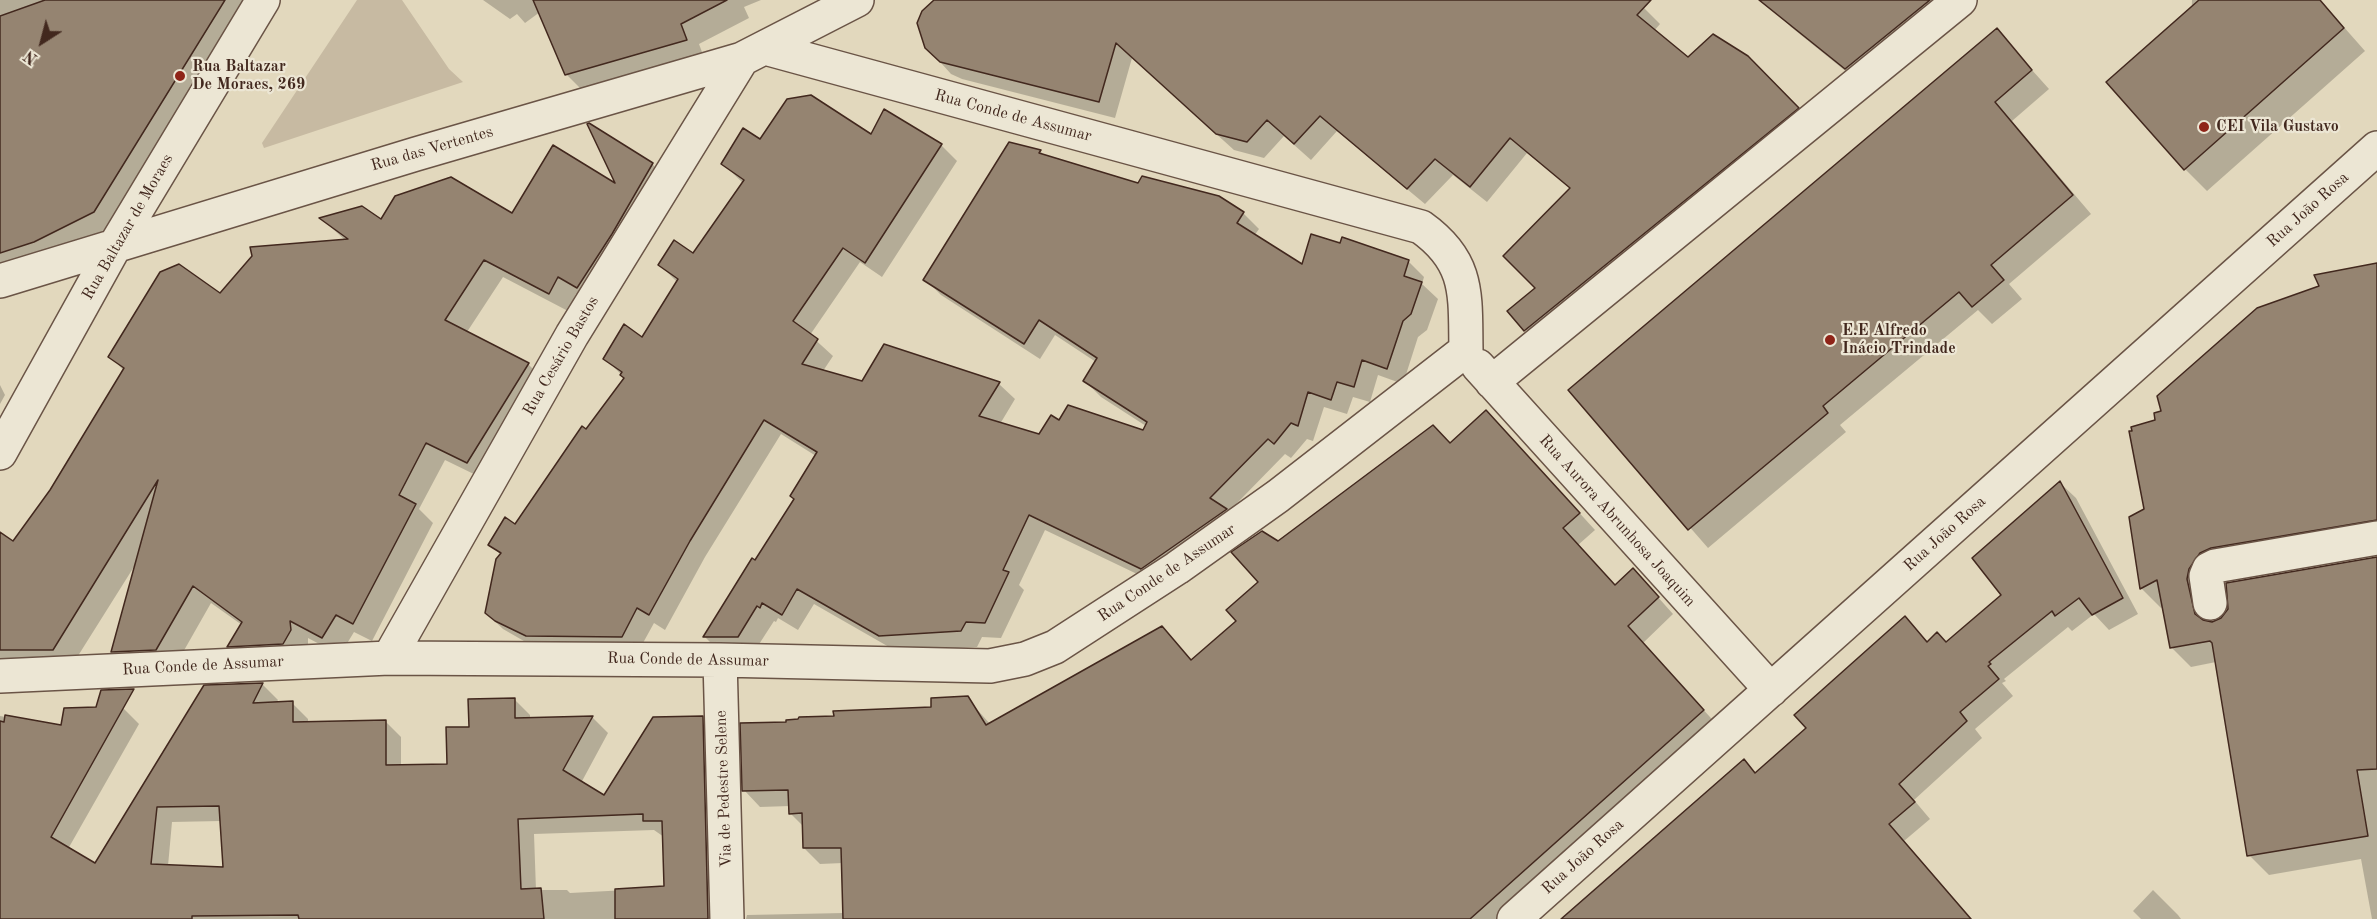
<!DOCTYPE html>
<html>
<head>
<meta charset="utf-8">
<style>
	body { margin:0 }
	#map { position:relative; width:2377px; height:919px; overflow:hidden; background:#e2d8bd; font-family:"Old Standard TT",serif }
	canvas { display:block }
	.north { position:absolute; left:12px; top:12px; width:60px; height:60px; -webkit-text-stroke:4px #ece6d4; paint-order:stroke; rotate:216deg; font-size:16px; font-weight:700; line-height:24px; text-align:center; color:#42281e }
	.north::after { content:''; display:block; margin:auto; width:21px; height:27px; background:#42281e; clip-path:polygon(50% 0,100% 100%,50% 72%,0 100%) }
</style>
</head>
<body>
<div id="map">
<canvas width="2377" height="919"></canvas>
<div class="north">N</div>
</div>
<script>
const g = document.querySelector('canvas').getContext('2d');
g.lineJoin = 'round';
function fillPath(path, color) {
  g.fillStyle = color;
  g.fill(path, 'evenodd');
}
function strokePath(path, color, width, dash) {
  g.strokeStyle = color;
  g.lineWidth = width;
  g.lineCap = dash ? 'butt' : 'round';
  g.setLineDash(dash || []);
  g.stroke(path);
}
function drawText(font, color, halo, rows, align = 'center') {
  g.font = font + ' "Old Standard TT",serif';
  g.lineWidth = 4.5;
  g.setLineDash([]);
  g.textBaseline = 'middle';
  g.strokeStyle = halo;
  g.fillStyle = color;
  for (const [text, x, y, turn = 0] of rows) {
    g.save();
    g.translate(x, y);
    g.rotate((+turn || 0) * Math.PI / 180);
    g.textAlign = isNaN(turn) ? turn : align;
    if (halo) g.strokeText(text, 0, 0);
    g.fillText(text, 0, 0);
    g.restore();
  }
}
const green = new Path2D(`
	M357 0H402L449 69 463 82 264 148 262 143Z`);
const shadow = new Path2D(`
	M0 0H254L112 230 0 276Z
	M483 0H761L744 7 749 18 699 44 705 60 585 93 566 74 540 12 525 23 517 14 510 19Z
	M937 0H1631L1644 8 1660 24 1654 31 1688 59 1775 86 1814 125 1542 347 1509 311 1537 288 1571 189 1527 153 1487 202 1453 175 1425 204 1337 131 1311 160 1284 136 1264 158 1234 150 1132 58 1115 118 962 79 951 74 924 44Z
	M1773 0H1950L1864 86 1791 27 1773 9Z
	M2192 0H2320L2365 51 2207 191 2185 169Z
	M1997 31 2049 89 2012 121 2091 214 2009 284 2022 299 1992 324 1978 310 1840 425 1846 432 1708 548 1570 390Z
	M589 125 652 164 670 182 595 305 576 294 568 311 503 277 467 332 528 364 546 382 486 480 445 460 419 509 433 523 372 641 354 632 340 655 308 638V649L247 664 229 646 242 625 211 603 174 668 131 670 113 652 137 562 71 667 0 664V536L14 543 51 491 124 371 110 356 221 295 346 241 322 219 381 221 512 215 618 186Z
	M871 136 941 145 957 161 882 277 860 262 810 335 833 356 823 371 862 383 885 346 999 384 1015 399 1000 424 1040 435 1059 422 1144 431 1146 426 1101 397 1085 381 1096 362 1055 335 1040 359 941 295 925 279 1040 151 1045 156 1138 185 1243 213 1259 229 1254 236 1303 266 1408 261 1424 277 1422 284 1438 299 1427 330 1418 337 1403 384 1378 375 1370 402 1353 397 1347 414 1324 407 1313 441 1307 439 1291 458 1285 454 1158 584 1045 530 1019 585 1024 590 1001 638 982 637 977 647 896 651 814 604 798 630 778 618 776 622 774 621 754 652H720L705 637 795 499 816 456 781 434 705 557 665 630 654 623 638 652H543L503 629 486 613 501 555 490 544 516 526 625 378 605 359 642 339 678 283 660 265 693 255 743 183 723 164 761 141Z
	M2377 264V542L2227 568 2208 590 2210 623H2214L2377 559V919H2372L2361 859 2269 875 2249 855 2216 662 2191 667 2171 647 2164 606 2161 608 2141 588 2146 510 2157 421 2162 412Z
	M0 385 5 395 0 404Z
	M1502 428 1595 530 1578 545 1616 586H1648L1673 614 1643 643 1719 727 1504 919H746L747 915 844 913 843 863 820 864 804 848V827L790 813V806L760 807 744 790 787 724 933 709 967 698 990 724 1177 644 1192 661 1238 621 1279 543 1450 444Z
	M2060 483 2076 498 2138 614 2109 630 2094 614 2072 631 2068 627 2004 679 2006 681 2002 683 2013 696 1975 729 1982 738 1914 800 1930 819 1904 841 1972 919H1563L1744 761 1757 774 1808 729 1905 618 1928 642 1946 643 2003 595Z
	M262 684 278 700 276 703H292L308 719V723L385 721 401 737V766L449 765 470 728 514 699 530 715V719L592 717 608 733 581 783 605 797 702 718 718 734 723 919H0V716L63 727 123 708 139 724 68 849 96 865ZM221 821 224 868 168 866 172 822ZM654 830 664 837 665 888 570 893 567 890H536L534 834Z
	M2153 890 2178 915 2181 919H2141L2133 911Z`);
const building = new Path2D(`
	M45 0H225L94 212 34 242 0 253V16Z
	M533 0H727L681 24 687 40 565 75Z
	M934 0H1651L1637 15 1688 57 1713 34 1748 56 1799 108 1524 331 1507 311 1535 288 1503 256 1570 188 1510 138 1470 187 1435 159 1407 189 1320 116 1294 144 1267 120 1247 142 1216 134 1116 43 1099 102 940 62 925 48 917 23 922 11Z
	M1759 0H1930L1845 69Z
	M2199 0H2320L2344 28 2184 170 2106 82Z
	M1997 28 2032 70 1995 102 2073 195 1991 265 2004 280 1972 307 1959 292 1823 406 1828 413 1688 530 1568 390Z
	M811 95 871 134 884 109 942 144 865 263 843 248 793 321 818 339 802 364 862 381 884 344 1000 382 979 416 1039 434 1051 415 1059 420 1068 405 1143 430 1147 422 1083 381 1097 358 1039 320 1024 344 923 280 1009 142 1041 150 1039 153 1138 183 1142 176 1219 196 1244 212 1237 223 1302 264 1311 234 1340 243 1342 237 1409 260 1404 276 1422 282 1411 314 1403 321 1387 369 1362 360 1354 387 1337 382 1331 400 1308 392 1298 426 1291 423 1274 444 1268 439 1210 498 1227 509 1141 569 1029 515 1003 570 1009 572 985 623 966 622 961 631 879 636 797 589 782 615 762 603 760 608 757 606 738 637H703L752 558 755 560 794 499 790 496 817 452 764 420 690 541 649 615 637 608 622 637 526 636 495 621 485 613 496 559 501 553 488 545 505 517 515 524 582 426 586 429 624 378 620 375 622 372 603 359 624 324 642 337 678 279 658 265 674 240 693 253 744 180 721 164 743 128 760 139 787 99Z
	M589 123 653 163 612 234 577 288 558 277 549 294 484 260 445 320 529 363 467 463 426 443 399 495 416 504 353 624 336 615 322 638 290 621 291 630 283 644 227 647 242 622 193 586 156 650 111 652 158 480 53 650H0V532L13 541 50 490 124 368 108 357 160 272 179 264 220 293 252 256 250 247 348 239 319 218 362 206 381 219 395 196 451 177 512 213 553 145 615 183 587 124Z
	M2377 263V520L2211 548 2200 553 2189 569 2187 579 2195 614 2203 620 2212 622 2221 618 2228 609 2226 583 2377 557V769L2357 770 2368 836 2247 856 2212 643 2210 641 2170 648 2157 580 2140 589 2129 517 2144 509 2129 431H2132L2131 427 2155 420 2154 413 2161 411 2157 396 2257 308 2319 286 2314 275Z
	M1486 410 1580 513 1563 528 1615 585 1633 568 1659 597 1628 626 1704 710 1470 919H843L841 848H803L802 813 789 814 788 790 742 791 740 723 786 722V720L798 719 799 717 834 716 833 711 931 707V698L968 696 986 725 1162 626 1191 660 1236 621 1226 610 1258 582 1231 552 1262 531 1278 541 1433 425 1450 443Z
	M2060 481 2123 598 2092 615 2079 598 2055 616 2052 611 1989 662 1991 664 1988 666 1999 679 1960 712 1967 721 1899 784 1915 802 1889 824 1971 919H1561L1744 759 1755 773 1806 728 1794 715 1905 616 1927 642 1937 632 1946 642 2001 595 1972 558Z
	M263 683 253 703 293 701V722L386 720V765L447 764 446 727H469L468 699 515 698V718L593 716 563 770 604 795 653 717 703 716 708 919H615V889L664 886 662 821H643V814L518 819 521 889 541 888 544 919H299L298 915 192 916V919H0V721L4 722 5 715 61 725 64 708 96 707 101 690 134 689 51 837 95 863 204 685ZM219 806 223 867 151 864 157 807Z`);
const minor = new Path2D(`
	M0 281 416 154 742 59 857 0
	M1478 366 1771 690
	M1492 382 1960 0
	M0 453 116 244 263 0
	M2210 603 2206 576 2209 569 2215 566 2377 538
	M389 658 572 335 742 59
	M720 660 727 919
	M0 676 389 658 720 660 990 666 1025 659 1055 647 1177 568 1278 496 1466 350C1465 295 1470 262 1421 227L765 48
	M1514 919 2377 148`);
const markers = [
	[180,76,6,"#8f2418"],
	[2204,127,6,"#8f2418"],
	[1830,340,6,"#8f2418"]
];
const poiNames = [
	["Rua Baltazar",192,67],
	["De Moraes, 269",192,85],
	["CEI Vila Gustavo",2216,127],
	["E.E Alfredo",1842,331],
	["Inácio Trindade",1842,349]
];
const streetNames = [
	["Rua Conde de Assumar",1013,116,15],
	["Rua das Vertentes",432,149,-16],
	["Rua João Rosa",2308,210,-42],
	["Rua Baltazar de Moraes",128,227,-60],
	["Rua Cesário Bastos",561,356,-60],
	["Rua Aurora Abrunhosa Joaquim",1617,521,48],
	["Rua João Rosa",1945,534,-42],
	["Rua Conde de Assumar",1167,573,-34],
	["Rua Conde de Assumar",688,660,1],
	["Rua Conde de Assumar",203,666,-3],
	["Via de Pedestre Selene",724,789,-92],
	["Rua João Rosa",1583,857,-42]
];
fillPath(green, '#c7baa2');
fillPath(shadow, '#0003');
fillPath(building, '#958471');
strokePath(building, '#42281e', 1.5);
strokePath(minor, '#6a5446', 36);
strokePath(minor, '#ece6d4', 33);
for (const [x, y, r, color] of markers) {
  const dot = new Path2D();
  dot.arc(x, y, r, 0, 2 * Math.PI);
  g.fillStyle = color;
  g.fill(dot);
  strokePath(dot, '#ece6d4', 2);
}
drawText('bold 16px', '#42281e', '#ece6d4', poiNames, 'left');
drawText('16px', '#42281e', '#ece6d4', streetNames);
</script>
</body>
</html>
